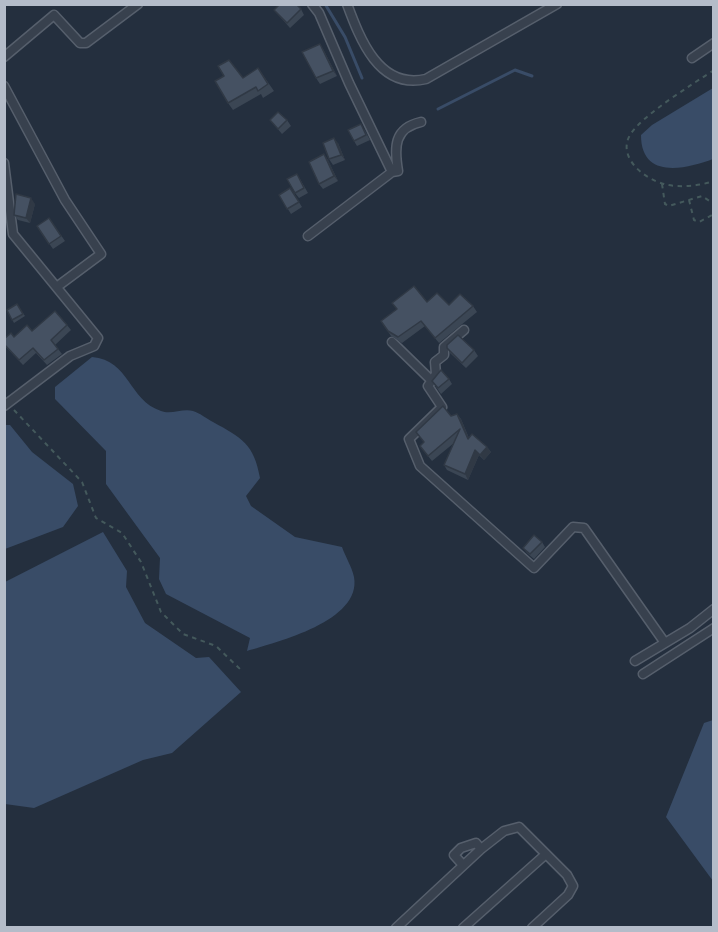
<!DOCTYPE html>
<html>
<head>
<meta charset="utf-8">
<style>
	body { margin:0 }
	#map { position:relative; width:718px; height:932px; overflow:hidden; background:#242f3e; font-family:Signika,sans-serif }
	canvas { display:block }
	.frame { position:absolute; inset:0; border:6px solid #b4bcc9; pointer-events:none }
</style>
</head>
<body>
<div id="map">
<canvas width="718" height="932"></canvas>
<div class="frame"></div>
</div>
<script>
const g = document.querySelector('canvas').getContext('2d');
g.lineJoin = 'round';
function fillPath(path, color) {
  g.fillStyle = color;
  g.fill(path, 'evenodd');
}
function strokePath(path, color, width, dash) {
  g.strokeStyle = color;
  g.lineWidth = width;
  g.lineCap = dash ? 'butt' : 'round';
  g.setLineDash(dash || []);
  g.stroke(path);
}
const water = new Path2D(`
	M713 88V159C686 169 641 180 641 135L652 125Z
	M92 357C130 360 128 400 161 411 171 415 183 408 193 411 200 413 207 419 213 422 242 438 254 444 260 478L246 496 251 506 295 537 342 547C345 556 352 567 354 577 362 621 277 642 247 651L250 638 166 594 159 579 160 558 106 484V451L55 399V387Z
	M4 425H10L32 452 73 484 78 506 63 527 5 549Z
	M103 532 127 571 126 587 145 623 196 658 209 657 241 692 172 753 143 760 34 808 5 804V582Z
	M713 720H714L713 881 666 817 704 723Z`);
const stream = new Path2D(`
	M325 4 345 37 362 78
	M438 109 515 70 532 76`);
const path = new Path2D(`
	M714 70C693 84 642 115 630 135 617 157 644 179 664 184 679 188 699 186 714 181
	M662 184 665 204 669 206 702 196 714 204
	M689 200 694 220 699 222 714 214
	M14 410 82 482 96 518 122 533 141 562 161 612 183 634 216 646 240 669`);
const minor = new Path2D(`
	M347 4C360 39 379 90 426 79L557 4
	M4 57 54 15 80 43H86L138 4
	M692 58 714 43
	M4 86 65 200 101 254 58 286
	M4 163 13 234 98 338 94 346 70 356 4 406
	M392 172 398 171C394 147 394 128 421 122
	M308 236 392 172 349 83 319 13 312 4
	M464 330 444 347V355L435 362 436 374 428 386 442 407 409 439 420 466 534 568 573 527 584 528 665 643
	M392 342 432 381
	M635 661 690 628 714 609
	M643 674 714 628
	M481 849 504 831 519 827 567 875 573 886 568 895 532 928
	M396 928 481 849 476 843 461 848 454 855 463 865
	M463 928 546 854`);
const wall = new Path2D(`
	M301 9 304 15 290 28 274 10Z
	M323 49 337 76 320 84 316 78Z
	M258 68 274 91 263 98 261 94 233 110 228 103 243 78Z
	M270 120H287L291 126 282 134Z
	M364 129 370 140 357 146 354 141Z
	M338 143 345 160 333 165 329 159Z
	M324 154 328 160 338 181 323 189 319 184Z
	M300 179 308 193 299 198 295 193Z
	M290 188 302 207 291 214 279 195Z
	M35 204 30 223 18 220 14 215Z
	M49 218 65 241 53 249 37 226Z
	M427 302 449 305 473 306 477 312 439 343 425 326 402 343 391 336 381 321Z
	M17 304 25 316 14 323 7 310Z
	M67 325 71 330 55 345 62 354 47 365 36 353 23 365 4 345V339L32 331Z
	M447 348 474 350 478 356 466 368 450 353Z
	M449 379 452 384 441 394 432 381Z
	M457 414 461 419 469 438 487 447 491 452 484 460 479 455 468 480 447 470 444 465 454 443 432 461 420 446 451 416Z
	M542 542 545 547 534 559 527 553 523 548Z`);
const shadedWall = new Path2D(`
	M320 44 323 49 337 76 333 71Z
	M334 138 338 143 345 160 341 155Z
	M324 154 328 160 338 181 334 176Z
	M31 198 35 204 30 223 26 218Z
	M457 414 461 419 471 444 468 439Z
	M487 447 491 452 484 460 480 455Z
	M475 450 479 455 468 480 465 474Z`);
const building = new Path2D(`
	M280 4H296L301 9 287 23 274 10Z
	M320 44 333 71 316 78 302 52Z
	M229 60 243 78 258 68 268 84 258 91 256 87 228 103 215 81 224 76 218 66Z
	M278 112 287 120 278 129 270 120Z
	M361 124 366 135 354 141 348 130Z
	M334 138 341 155 329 159 323 143Z
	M324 154 334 176 319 184 309 162Z
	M297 174 304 188 295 193 287 179Z
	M290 188 299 202 287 209 279 195Z
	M16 194 31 198 26 218 14 215Z
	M49 218 61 236 49 244 37 226Z
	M414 286 427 302 437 293 449 305 460 294 473 306 435 338 421 321 398 337 388 331 381 321 397 309 392 303Z
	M17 304 23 314 12 320 7 310Z
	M55 311 67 325 51 340 58 349 44 360 33 348 19 360 4 344V339L11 333 14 337 27 325 32 331Z
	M458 335 474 350 462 363 447 348V345Z
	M441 370 449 379 438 388 432 381Z
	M443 406 451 416 457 414 468 439 472 434 487 447 480 455 475 450 465 474 444 465 460 429 428 456 420 446 424 442 416 432Z
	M534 535 542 542 530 554 523 548Z`);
fillPath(water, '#394c67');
strokePath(stream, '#394c67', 3);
strokePath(minor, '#565f6c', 11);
strokePath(path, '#44595c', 2, [4.5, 4.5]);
strokePath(minor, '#38414e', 8);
fillPath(wall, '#3b4654');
fillPath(shadedWall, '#303945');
fillPath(building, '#455162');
strokePath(building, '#303945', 1.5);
</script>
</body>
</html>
